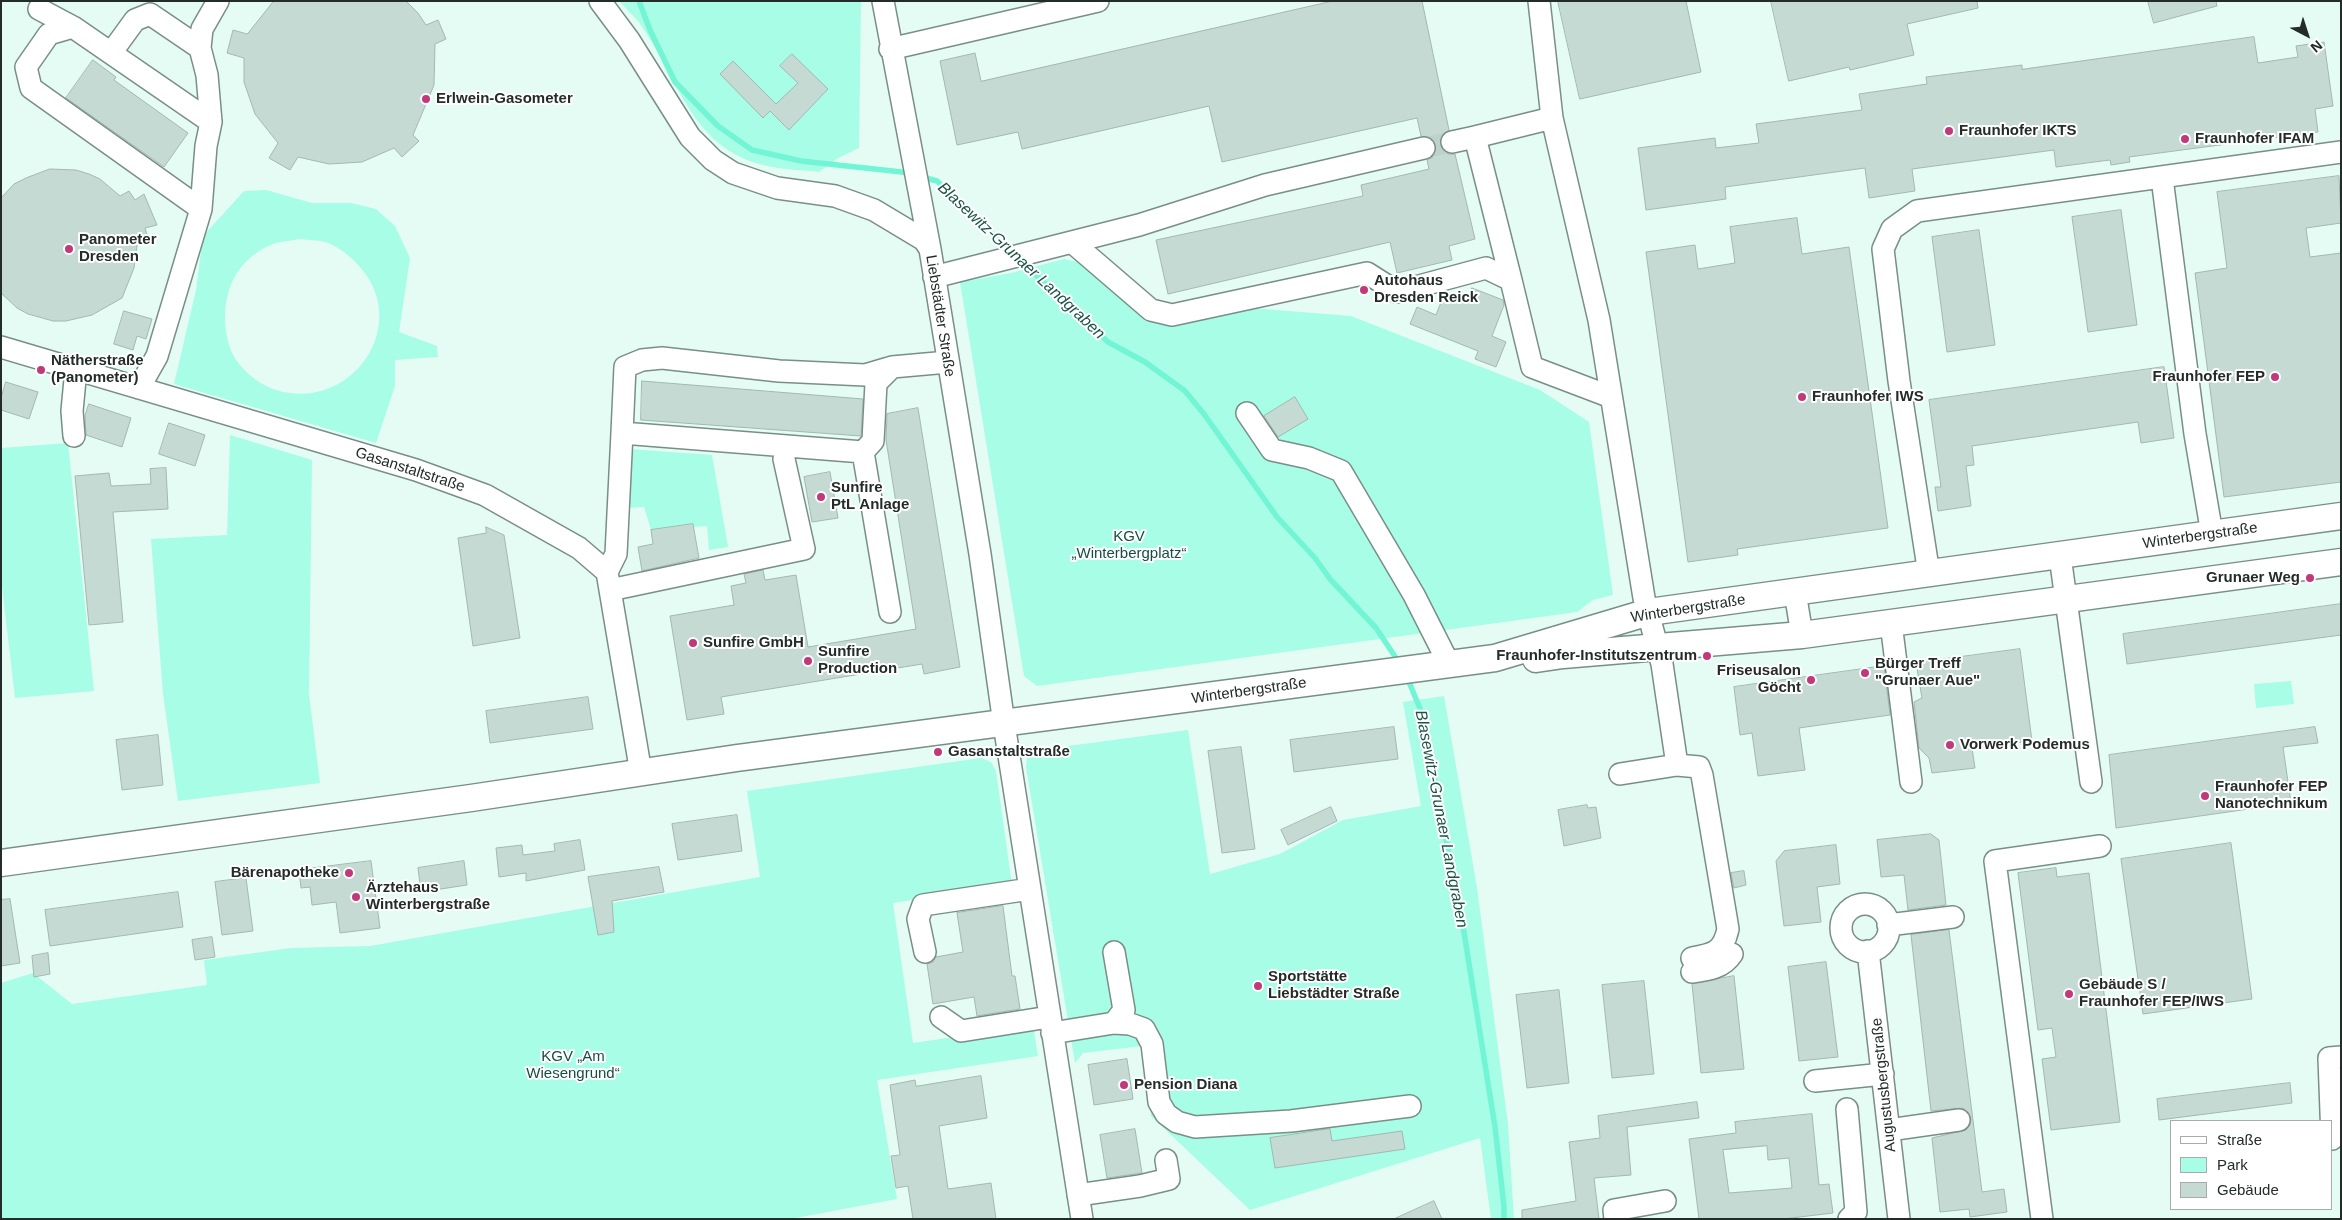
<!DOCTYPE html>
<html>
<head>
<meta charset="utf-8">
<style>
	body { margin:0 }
	#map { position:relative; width:2342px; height:1220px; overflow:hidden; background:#e5fcf5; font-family:Arial,sans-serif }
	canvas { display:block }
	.frame { position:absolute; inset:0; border:2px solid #232c29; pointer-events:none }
	.legend { position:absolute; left:2170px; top:1120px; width:162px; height:90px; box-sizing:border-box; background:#fff; border:1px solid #a7aba9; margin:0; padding:6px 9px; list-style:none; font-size:15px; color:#232c29 }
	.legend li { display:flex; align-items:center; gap:10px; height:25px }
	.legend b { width:25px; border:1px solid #a7aba9 }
	.north { position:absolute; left:2282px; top:10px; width:50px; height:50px; -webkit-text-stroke:4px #fff; paint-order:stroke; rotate:140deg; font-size:14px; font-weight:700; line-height:20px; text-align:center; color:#232c29 }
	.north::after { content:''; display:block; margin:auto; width:18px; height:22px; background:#232c29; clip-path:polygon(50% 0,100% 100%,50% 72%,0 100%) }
</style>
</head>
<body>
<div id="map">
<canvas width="2342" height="1220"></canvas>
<div class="frame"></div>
<ul class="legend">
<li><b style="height:6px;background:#fff"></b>Straße</li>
<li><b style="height:14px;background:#a7fde5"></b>Park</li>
<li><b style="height:14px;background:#c4dad3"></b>Gebäude</li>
</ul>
<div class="north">N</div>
</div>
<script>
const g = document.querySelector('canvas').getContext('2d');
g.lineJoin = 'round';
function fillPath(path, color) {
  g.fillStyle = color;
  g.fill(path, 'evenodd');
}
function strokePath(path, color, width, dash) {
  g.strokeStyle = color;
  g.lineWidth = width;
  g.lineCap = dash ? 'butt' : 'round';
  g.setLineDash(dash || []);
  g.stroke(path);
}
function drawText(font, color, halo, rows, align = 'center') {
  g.font = font + ' Arial,sans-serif';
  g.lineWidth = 4;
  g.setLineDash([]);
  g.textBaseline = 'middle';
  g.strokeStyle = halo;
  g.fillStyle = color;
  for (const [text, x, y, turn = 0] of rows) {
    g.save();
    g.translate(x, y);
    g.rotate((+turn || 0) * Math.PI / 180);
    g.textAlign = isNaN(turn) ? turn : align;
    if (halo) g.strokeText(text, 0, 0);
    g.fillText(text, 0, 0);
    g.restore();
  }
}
const green = new Path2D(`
	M619 1H861L859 148 838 158 819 172C803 170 788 170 773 167 690 153 680 78 638 21 632 14 625 8 619 1Z
	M266 190 312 203H351L376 209 395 226 410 258 399 332 437 346 438 357 395 360V386L376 443 174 384 196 290 203 236 244 191ZM299 239C307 240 317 240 325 242 338 246 350 256 359 266 413 325 351 413 276 390 257 384 237 367 230 348 217 307 229 261 273 244 281 241 291 241 299 239Z
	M1064 259 1087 264 1152 322 1169 325 1251 308 1351 316 1540 390 1589 422 1613 595 1593 600 1577 612 1037 686 1024 676 960 282 1011 273Z
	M230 435 312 460 309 694 320 783 178 801 163 694 151 539 227 535Z
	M68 443 94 691 15 698 1 578V448Z
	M629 449 712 455 728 547 709 550 707 526 694 527 693 524 651 530 644 507 624 508Z
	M2291 681 2294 704 2256 708 2254 684Z
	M1444 696 1477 888 1508 1124 1514 1219H1491L1480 1138 1250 1210 1151 1116 1142 1046 1083 1053 1075 1063 1026 767 1027 757 1038 751 1053 748 1188 730 1210 874 1280 854 1343 820 1421 806 1403 702Z
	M981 758 991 762 996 771 1012 885 893 903 913 1043 1033 1025 1038 1056 877 1080 897 1199 790 1219H1V983L33 973 72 1004 207 985 204 960 291 948 370 946 760 877 747 791Z`);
const stream = new Path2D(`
	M639 1 650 30 675 82 718 126 752 150 801 161 911 173
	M922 177 937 181 1011 252
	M1020 260 1108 342 1145 362 1185 391 1204 414 1277 517 1315 558 1330 579 1376 628 1400 664
	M1407 677 1421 711 1463 926 1495 1127 1504 1206V1219`);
const building = new Path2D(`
	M274 1H406L418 13 426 25 438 20 446 39 435 44 434 85 413 135 419 141 402 157 394 148 362 162 329 164 298 157 290 170 269 158 278 143 255 114 244 82V58L227 53 233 30 247 34Z
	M1333 1H1422L1449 130 1440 138V145L1448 154H1455L1475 239 1449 246 1452 260 1397 273 1390 242 1168 294 1156 240 1363 196 1361 185 1429 169 1427 160 1433 157 1436 146 1433 139 1421 136 1417 118 1222 162 1209 106 1022 149 1018 132 957 145 940 61 975 53 981 81Z
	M1558 1H1686L1701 72 1580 99Z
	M1771 1H1977L1978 8 1907 24 1914 55 1850 70 1849 67 1789 81Z
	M2148 1H2216L2217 6 2154 23Z
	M2254 37 2258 63 2298 57 2296 46 2324 42 2333 106 2315 109 2318 132 2129 157 2130 162 2111 165 2110 160 2056 167 2054 150 1912 169 1915 191 1869 198 1865 168 1725 187 1726 199 1646 210 1638 148 1715 138 1716 148 1759 143 1756 124 1862 110 1859 94 1927 84 1926 77 2022 65V69Z
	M792 54 828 89 789 130 770 111 763 118 720 74 733 61 776 104 798 83 780 66Z
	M93 60 116 77 114 80 188 133 164 167 66 98Z
	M50 169 76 170 89 174 100 179 120 196 129 191 135 200 144 194 157 225 145 228 148 238 138 239 134 268 122 298 92 315 66 321H53L28 314 17 308 1 293V198L14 184 26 178Z
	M2339 176 2341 223 2306 228 2310 257 2341 253V482L2224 497 2195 273 2227 268 2217 192Z
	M2121 210 2137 325 2088 332 2072 217Z
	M1797 218 1802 254 1849 247 1888 528 1737 549 1738 555 1688 562 1646 252 1695 245 1698 269 1735 263 1730 227Z
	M1979 230 1995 345 1947 352 1932 237Z
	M1472 288 1503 300 1504 305 1492 336 1506 342 1496 367 1475 359 1478 351 1410 324 1417 307 1436 315 1445 292 1468 300Z
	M124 311 152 319 146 339 137 336 133 350 114 344Z
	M2164 367 2174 438 2141 443 2138 422 1972 446 1974 465 1966 466 1971 506 1938 511 1935 487H1941L1929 400Z
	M642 381 863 399 861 436 641 420Z
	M6 382 38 392 29 419 1 410V398Z
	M1295 397 1308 419 1278 437 1264 416Z
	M89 404 131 418 122 447 86 435 85 416Z
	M918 408 960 667 924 674 922 664 721 697 724 714 687 720 670 616 734 605 731 586 746 583 744 574 763 570 765 580 796 575 808 647 916 629 886 440 887 414Z
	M169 423 205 435 195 466 159 454Z
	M166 468 168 509 113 512 123 622 89 625 75 476 109 473 111 486 151 484 150 469Z
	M830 472 838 518 812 522 804 477Z
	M693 524 699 558 642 571 638 547 653 544 651 530Z
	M486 527 504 535 520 638 473 646 458 538 486 533Z
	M2341 604V635L2127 664 2123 634Z
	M2020 649 2032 741 1972 748 1975 768 1932 773 1929 758 1919 748 1914 702 1922 698 1916 663Z
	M1884 666 1890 715 1799 728 1805 770 1758 776 1752 733 1740 735 1734 687Z
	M588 697 593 729 490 743 486 711Z
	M1394 727 1398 759 1294 772 1290 740Z
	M2315 727 2318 743 2283 747 2291 803 2116 828 2109 755Z
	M158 735 163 785 122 790 116 740Z
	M1241 747 1255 849 1222 853 1208 751Z
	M1587 805 1588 808 1596 807 1601 838 1564 846 1558 810Z
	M1331 807 1337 821 1288 845 1281 830Z
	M737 815 742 851 678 860 672 824Z
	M1931 834 1939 840 1946 905 1908 910 1904 875 1881 877 1877 840Z
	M580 840 585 870 526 881V873L499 877 496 848 522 845 523 855 555 851 554 844Z
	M2231 843 2252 999 2143 1014 2121 859Z
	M1836 845 1840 884 1817 887 1821 922 1784 926 1776 861 1784 851Z
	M371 861 380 928 340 933 336 902 312 905 310 887 301 888 299 870Z
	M464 861 467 885 421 892 418 868Z
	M659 867 664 892 612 901 614 932 598 935 588 877Z
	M2056 868 2057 877 2089 873 2120 1122 2051 1130 2042 1059 2056 1057 2052 1028 2038 1030 2018 873Z
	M1744 871 1746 885 1734 888 1731 873Z
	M246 878 253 931 222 935 215 882Z
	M178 892 183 927 50 946 45 910Z
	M10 899 20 963 1 966V900Z
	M1003 906 1012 976H1015L1020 1009 977 1016 974 997 933 1004 927 964 933 962 936 957 963 952 957 913Z
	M1949 930 1982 1192 2004 1189 2007 1212 1970 1217 1969 1209 1940 1212 1932 1138 1966 1130 1970 1125 1971 1119 1969 1113 1963 1108 1931 1111 1911 935Z
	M212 937 215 957 195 960 192 940Z
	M48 953 50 974 34 977 32 956Z
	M1826 962 1838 1057 1799 1061 1788 967Z
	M1734 976 1744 1069 1701 1073 1692 984Z
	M1644 981 1654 1074 1612 1078 1602 985Z
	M1559 990 1569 1083 1527 1088 1516 995Z
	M1127 1059 1133 1099 1094 1105 1088 1065Z
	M981 1076 987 1118 939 1126 948 1189 991 1183 996 1219H913L908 1186 896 1188 891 1156 900 1155 890 1085 915 1080 916 1086Z
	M2290 1083 2292 1103 2159 1120 2157 1099Z
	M1697 1102 1699 1118 1627 1127 1631 1175 1594 1178 1599 1219H1522V1210L1576 1201 1569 1142 1600 1138 1598 1116Z
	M1812 1114 1819 1185 1829 1184 1833 1213 1783 1219H1699L1689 1139 1736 1133 1735 1122ZM1767 1146 1768 1160 1789 1158 1792 1188 1729 1193 1723 1150Z
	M1135 1129 1142 1173 1107 1178 1100 1135Z
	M1330 1129 1332 1141 1402 1131 1405 1149 1275 1168 1270 1138Z
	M1434 1201 1442 1219H1394Z`);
const minorTunnel = new Path2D(`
	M1424 148 1452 142`);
const minor = new Path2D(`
	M600 1 629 40 690 137 713 160 733 173 777 188 835 196 874 210 924 240 930 249 980 554 1004 724 1082 1219
	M883 1 930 249
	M1539 1 1552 118 1599 320 1644 598 1662 664 1677 765 1620 774
	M39 9 73 27
	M890 49 1098 1
	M111 53 135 20 150 14 200 48
	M211 122 207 75 200 48 202 29 218 1
	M1475 137 1552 118
	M1452 142 1475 137 1511 280
	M2162 178 2195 434 2212 534
	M1073 243 1151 310 1172 315 1367 273 1397 292 1486 268 1511 280 1532 367 1611 397
	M934 277 1139 225 1265 185 1424 148
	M1 347 416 470 485 495 579 548 607 572 641 773
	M139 388 157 356 201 209 206 146 211 122 73 27 49 34 26 67 31 88 201 209
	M1247 413 1272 450 1309 458 1341 471 1414 595 1449 664
	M622 433 625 367 642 360 662 358 779 371 865 375 892 367
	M74 436 72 411 76 369
	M863 452 873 441 876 383 892 367 948 362
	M2060 556 2091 782
	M607 572 616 554 622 433 863 452 890 612
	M1929 574 1899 381 1883 249 1892 229 1917 211 2341 152
	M610 590 804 549 784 459
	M1795 592 1802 635
	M1891 623 1911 782
	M1677 765 1699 767 1702 775 1728 929C1723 952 1714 954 1692 958
	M1841 928a24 24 0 1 1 48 0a24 24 0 1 1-48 0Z
	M1888 925 1953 917
	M1868 951 1899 1219
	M925 952 918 919 923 905 1030 889
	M1692 972C1708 970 1723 968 1732 954
	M941 1017 961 1031 1049 1017
	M1114 1023 1130 1024 1144 1029 1152 1044 1159 1102 1166 1114 1177 1122 1195 1127 1291 1121 1410 1106
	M1052 1033 1114 1023 1124 1010 1114 952
	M1815 1081 1883 1074
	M1847 1109 1856 1212 1849 1219
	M1889 1130 1959 1120
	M2332 1139 2329 1058 2341 1057
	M1078 1195 1140 1186 1169 1179 1166 1160
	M1615 1219 1614 1210 1665 1201
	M2042 1219 1995 861 2100 846`);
const major = new Path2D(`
	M1536 659 1563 655 1802 635 2341 562
	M1 863 471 798 737 758 1495 658 1649 612 2341 516`);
const markers = [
	[426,99,5,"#c03a7b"],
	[1949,131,5,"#c03a7b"],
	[2185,139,5,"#c03a7b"],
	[69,249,5,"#c03a7b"],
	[1364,290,5,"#c03a7b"],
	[41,370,5,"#c03a7b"],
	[2275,377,5,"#c03a7b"],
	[1802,397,5,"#c03a7b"],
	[821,497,5,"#c03a7b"],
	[2310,578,5,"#c03a7b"],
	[693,643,5,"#c03a7b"],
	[1707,656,5,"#c03a7b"],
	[808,661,5,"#c03a7b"],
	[1865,673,5,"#c03a7b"],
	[1811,680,5,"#c03a7b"],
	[1950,745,5,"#c03a7b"],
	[938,752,5,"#c03a7b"],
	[2205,796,5,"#c03a7b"],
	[349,873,5,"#c03a7b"],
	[356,897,5,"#c03a7b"],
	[1258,986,5,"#c03a7b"],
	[2069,994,5,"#c03a7b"],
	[1124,1085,5,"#c03a7b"]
];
const poiNames = [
	["Erlwein-Gasometer",436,99],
	["Fraunhofer IKTS",1959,131],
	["Fraunhofer IFAM",2195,139],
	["Panometer",79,240],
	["Dresden",79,257],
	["Autohaus",1374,281],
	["Dresden Reick",1374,298],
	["Nätherstraße",51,361],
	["(Panometer)",51,378],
	["Fraunhofer FEP",2265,377,"right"],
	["Fraunhofer IWS",1812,397],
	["Sunfire",831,488],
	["PtL Anlage",831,505],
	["Grunaer Weg",2300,578,"right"],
	["Sunfire GmbH",703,643],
	["Sunfire",818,652],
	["Production",818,669],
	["Fraunhofer-Institutszentrum",1697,656,"right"],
	["Bürger Treff",1875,664],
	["\"Grunaer Aue\"",1875,681],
	["Friseusalon",1801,671,"right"],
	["Göcht",1801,688,"right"],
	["Vorwerk Podemus",1960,745],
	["Gasanstaltstraße",948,752],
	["Fraunhofer FEP",2215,787],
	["Nanotechnikum",2215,804],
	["Bärenapotheke",339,873,"right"],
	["Ärztehaus",366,888],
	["Winterbergstraße",366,905],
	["Sportstätte",1268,977],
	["Liebstädter Straße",1268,994],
	["Gebäude S /",2079,985],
	["Fraunhofer FEP/IWS",2079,1002],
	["Pension Diana",1134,1085]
];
const streetNames = [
	["Liebstädter Straße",940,316,81],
	["Gasanstaltstraße",410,470,18],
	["Winterbergstraße",2200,536,-8],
	["Winterbergstraße",1688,609,-9],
	["Winterbergstraße",1249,691,-8],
	["Augustusbergstraße",1884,1085,-96]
];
const parkNames = [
	["KGV",1129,537],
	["„Winterbergplatz“",1129,554],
	["KGV „Am",573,1057],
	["Wiesengrund“",573,1074]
];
const waterNames = [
	["Blasewitz‐Grunaer Landgraben",1021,261,43],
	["Blasewitz‐Grunaer Landgraben",1441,819,79]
];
fillPath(green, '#a7fde5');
strokePath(stream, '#72f5d5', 5.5);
fillPath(building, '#c4dad3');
strokePath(building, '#a2b8b1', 1);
strokePath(minorTunnel, '#bed2cc', 21, [21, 11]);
strokePath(minor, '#798e87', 24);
strokePath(major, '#798e87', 29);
strokePath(minor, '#fff', 21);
strokePath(major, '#fff', 26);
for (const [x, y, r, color] of markers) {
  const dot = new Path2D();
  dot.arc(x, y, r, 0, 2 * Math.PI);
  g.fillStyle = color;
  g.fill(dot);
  strokePath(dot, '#fff', 2);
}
drawText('bold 15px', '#232c29', '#fff', poiNames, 'left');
drawText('15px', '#232c29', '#fff', streetNames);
drawText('15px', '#154e41', '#fff', parkNames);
drawText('italic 16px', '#1b5346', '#fff', waterNames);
</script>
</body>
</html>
